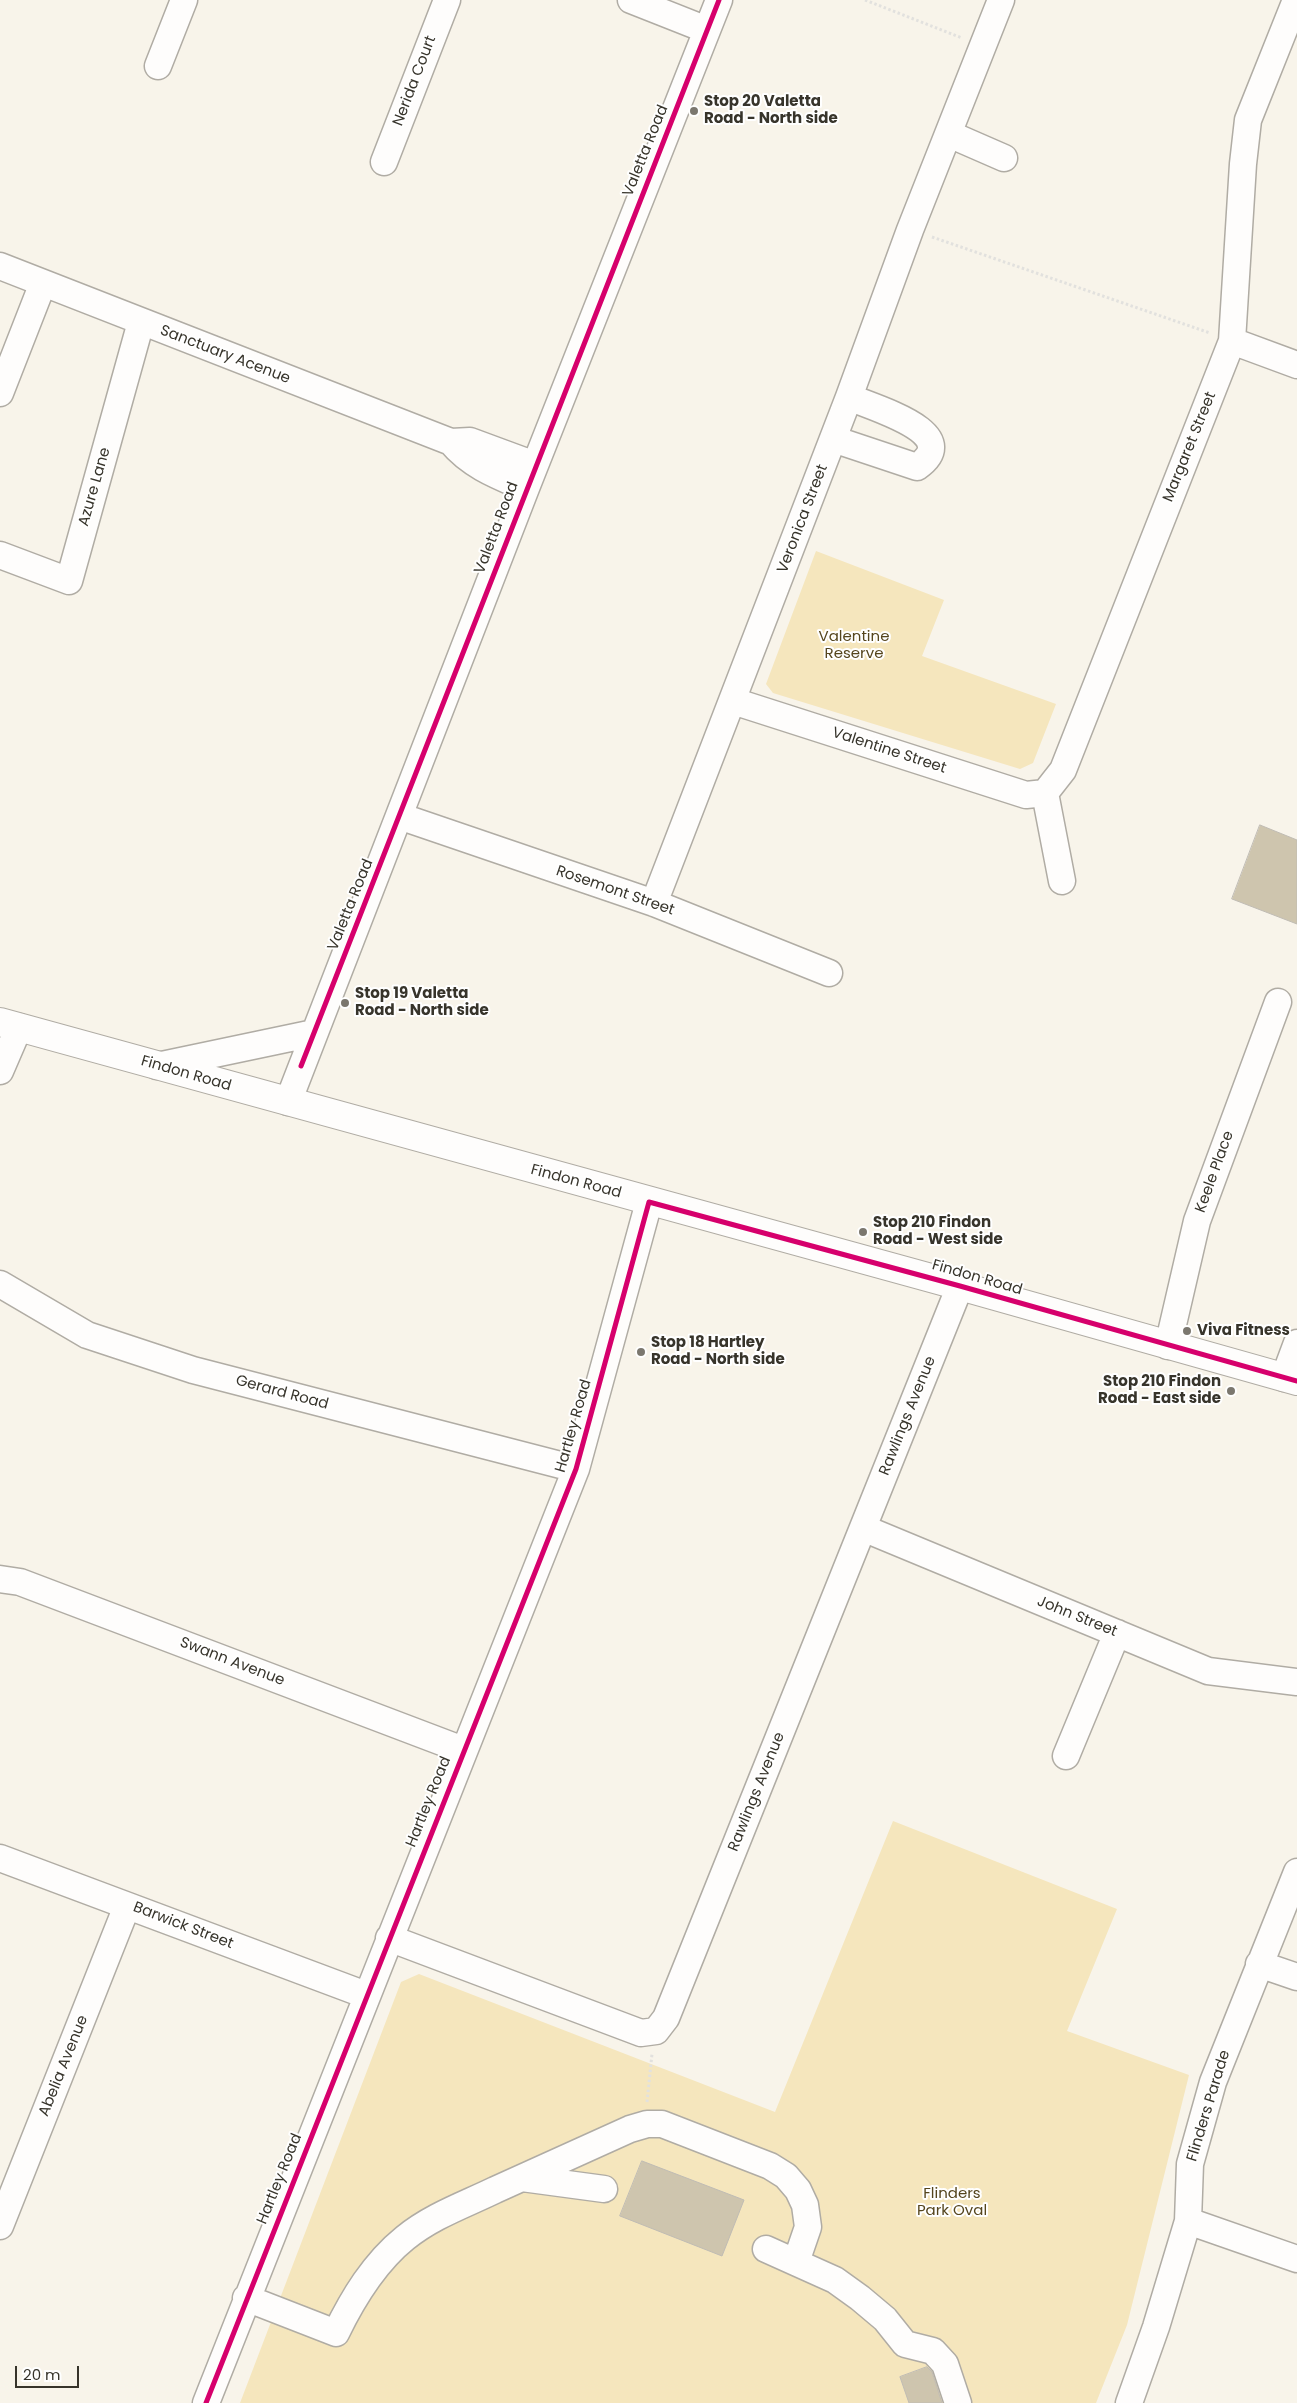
<!DOCTYPE html>
<html>
<head>
<meta charset="utf-8">
<style>
	body { margin:0 }
	#map { position:relative; width:1297px; height:2403px; overflow:hidden; background:#f8f4ea; font-family:Poppins,sans-serif }
	canvas { display:block }
	.scale { position:absolute; left:15px; top:2366px; width:64px; height:22px; box-sizing:border-box; border:2px solid #37342b; border-top:0; padding-left:6px; font-size:15px; line-height:18px; white-space:nowrap; color:#37342b; -webkit-text-stroke:4px #fff; paint-order:stroke }
</style>
</head>
<body>
<div id="map">
<canvas width="1297" height="2403"></canvas>
<div class="scale">20 m</div>
</div>
<script>
const g = document.querySelector('canvas').getContext('2d');
g.lineJoin = 'round';
function fillPath(path, color) {
  g.fillStyle = color;
  g.fill(path, 'evenodd');
}
function strokePath(path, color, width, dash) {
  g.strokeStyle = color;
  g.lineWidth = width;
  g.lineCap = dash ? 'butt' : 'round';
  g.setLineDash(dash || []);
  g.stroke(path);
}
function drawText(font, color, halo, rows, align = 'center') {
  g.font = font + ' Poppins,sans-serif';
  g.lineWidth = 4;
  g.setLineDash([]);
  g.textBaseline = 'middle';
  g.strokeStyle = halo;
  g.fillStyle = color;
  for (const [text, x, y, turn = 0] of rows) {
    g.save();
    g.translate(x, y);
    g.rotate((+turn || 0) * Math.PI / 180);
    g.textAlign = isNaN(turn) ? turn : align;
    if (halo) g.strokeText(text, 0, 0);
    g.fillText(text, 0, 0);
    g.restore();
  }
}
const green = new Path2D(`
	M816 551 944 600 922 656 1056 704 1033 763 1020 769 773 693 766 684Z
	M893 1821 1117 1909 1067 2031 1189 2075 1127 2325 1096 2403H240L401 1982 419 1974 775 2112Z`);
const building = new Path2D(`
	M1260 825 1297 840V924L1232 899Z
	M642 2161 744 2200 722 2256 620 2216Z
	M927 2367 932 2372 942 2403H909L900 2377Z`);
const path = new Path2D(`
	M865 0 962 38
	M932 237 1210 333
	M647 2102 652 2054`);
const minor = new Path2D(`
	M631 0 707 30
	M158 66 184 0
	M949 134 1004 158
	M384 162 447 0
	M0 266 451 442 470 441 535 465
	M1232 341 1297 365
	M0 393 43 283
	M833 439 917 467C966 433 873 408 849 397
	M451 442C471 466 498 476 526 488
	M0 555 69 581 141 322
	M733 701 1026 795 1045 793
	M399 816 654 903 829 973
	M1062 881 1045 793 1063 770 1232 341 1243 164 1248 120 1296 0
	M654 903 849 397 910 230 1001 0
	M157 1066 314 1033
	M0 1071 19 1027
	M288 1102 526 488 719 0
	M0 1284 87 1335 193 1370 576 1469
	M1168 1346 1197 1221 1278 1002
	M1284 1378 1297 1343
	M863 1528 1208 1671 1297 1682
	M0 1579 20 1582 463 1750
	M1066 1756 1117 1633
	M0 1858 366 1995
	M389 1938 641 2033 656 2031 666 2018 960 1286
	M1259 1964 1297 1977
	M522 2178 604 2189
	M1188 2221 1297 2259
	M0 2226 127 1906
	M766 2249 835 2280 860 2298 885 2319 905 2344 933 2351 945 2364 958 2403
	M246 2298 336 2333C353 2298 374 2263 405 2238 432 2216 464 2205 495 2190 540 2170 585 2149 630 2129L647 2124H662L770 2166 786 2176 798 2190 805 2205 808 2227 796 2262
	M206 2403 576 1469 649 1202
	M1129 2403 1156 2327 1188 2221 1190 2164 1213 2082 1297 1872`);
const major = new Path2D(`
	M0 1022 960 1286 1297 1381`);
const cycleway = new Path2D(`
	M301 1066 719 0
	M206 2403 576 1469 649 1202 960 1286 1297 1381`);
const markers = [
	[694,111,5,"#7b776e"],
	[345,1003,5,"#7b776e"],
	[863,1232,5,"#7b776e"],
	[1187,1331,5,"#7b776e"],
	[641,1352,5,"#7b776e"],
	[1231,1391,5,"#7b776e"]
];
const streetNames = [
	["Nerida Court",415,81,-69],
	["Valetta Road",646,151,-68],
	["Sanctuary Acenue",225,355,21],
	["Margaret Street",1190,447,-68],
	["Azure Lane",95,487,-74],
	["Veronica Street",803,519,-69],
	["Valetta Road",497,528,-69],
	["Valentine Street",889,751,18],
	["Rosemont Street",615,891,19],
	["Valetta Road",351,905,-68],
	["Findon Road",186,1074,16],
	["Keele Place",1215,1172,-70],
	["Findon Road",576,1182,15],
	["Findon Road",977,1278,16],
	["Gerard Road",282,1393,15],
	["Rawlings Avenue",908,1416,-68],
	["Hartley Road",574,1426,-74],
	["John Street",1077,1617,22],
	["Swann Avenue",232,1662,21],
	["Rawlings Avenue",757,1792,-68],
	["Hartley Road",429,1802,-68],
	["Barwick Street",183,1926,21],
	["Abelia Avenue",64,2066,-68],
	["Flinders Parade",1209,2106,-73],
	["Hartley Road",280,2179,-68]
];
const poiNames = [
	["Stop 20 Valetta",704,102],
	["Road - North side",704,119],
	["Stop 19 Valetta",355,994],
	["Road - North side",355,1011],
	["Stop 210 Findon",873,1223],
	["Road - West side",873,1240],
	["Viva Fitness",1197,1331],
	["Stop 18 Hartley",651,1343],
	["Road - North side",651,1360],
	["Stop 210 Findon",1221,1382,"right"],
	["Road - East side",1221,1399,"right"]
];
const parkNames = [
	["Valentine",854,637],
	["Reserve",854,654],
	["Flinders",952,2194],
	["Park Oval",952,2211]
];
fillPath(green, '#f5e6bd');
fillPath(building, '#cec5ae');
strokePath(building, '#c0bcb4', 1);
strokePath(minor, '#b0aca4', 29);
strokePath(major, '#b0aca4', 30);
strokePath(path, '#e2e1de', 3, [2.5, 2.5]);
strokePath(minor, '#fefdfc', 26);
strokePath(major, '#fefdfc', 28);
strokePath(cycleway, '#d6006c', 5);
for (const [x, y, r, color] of markers) {
  const dot = new Path2D();
  dot.arc(x, y, r, 0, 2 * Math.PI);
  g.fillStyle = color;
  g.fill(dot);
  strokePath(dot, '#fff', 2);
}
drawText('15px', '#37342b', '#fff', streetNames);
drawText('bold 15px', '#37342b', '#fff', poiNames, 'left');
drawText('15px', '#55451d', '#fff', parkNames);
</script>
</body>
</html>
